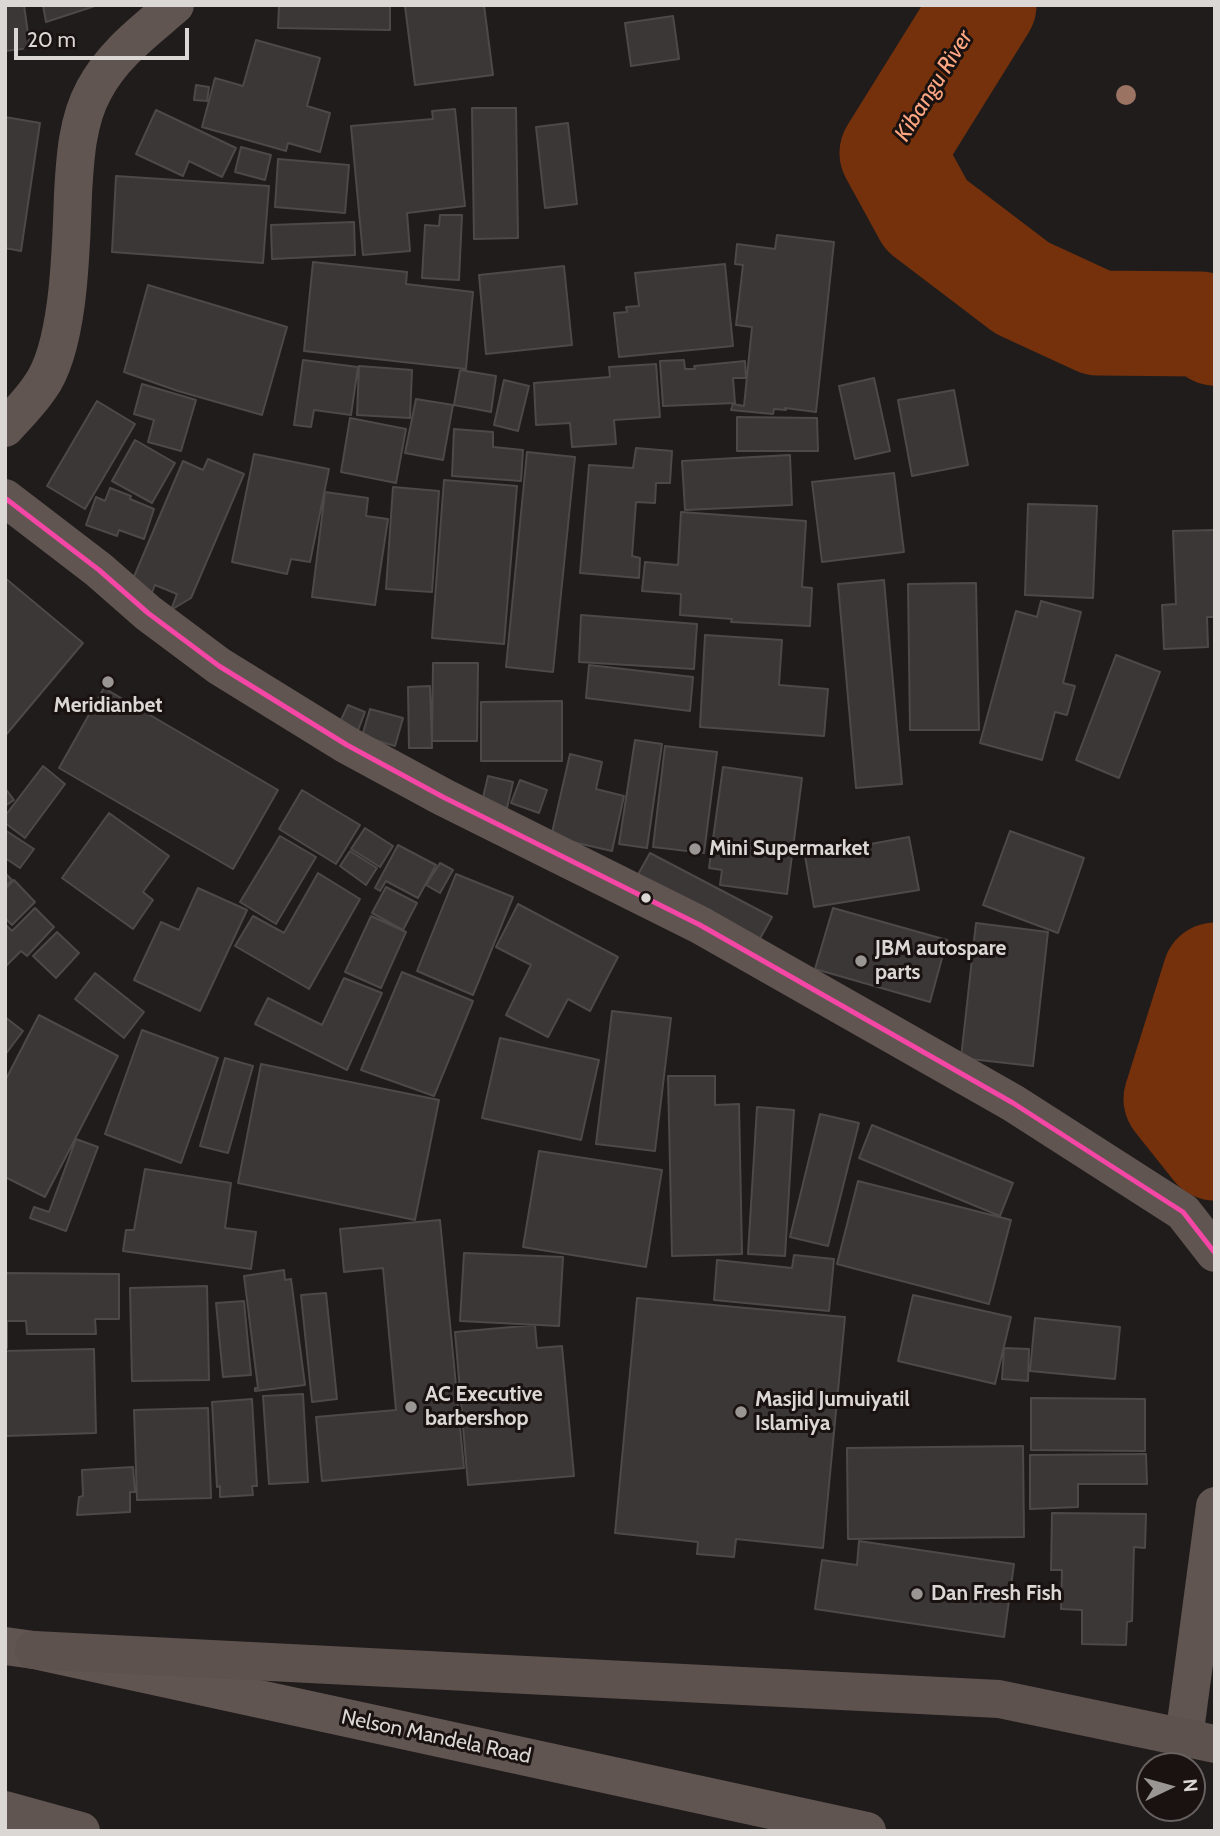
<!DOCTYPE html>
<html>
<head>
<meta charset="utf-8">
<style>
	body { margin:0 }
	#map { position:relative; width:1220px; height:1836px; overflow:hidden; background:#201c1b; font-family:Cabin,sans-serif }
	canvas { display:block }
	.frame { position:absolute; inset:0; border:7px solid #dbd7d5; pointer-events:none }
	.north { position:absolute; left:1136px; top:1752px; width:70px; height:70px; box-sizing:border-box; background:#191210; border:2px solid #67615f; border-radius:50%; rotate:85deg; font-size:19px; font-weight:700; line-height:28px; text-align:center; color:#dbd7d5 }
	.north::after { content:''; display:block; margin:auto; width:24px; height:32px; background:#9a9694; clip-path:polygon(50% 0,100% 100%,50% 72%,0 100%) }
	.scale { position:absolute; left:14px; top:28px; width:175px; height:32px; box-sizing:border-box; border:4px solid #dbd7d5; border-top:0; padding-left:9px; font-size:21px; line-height:24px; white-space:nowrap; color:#dbd7d5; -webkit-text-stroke:5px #191210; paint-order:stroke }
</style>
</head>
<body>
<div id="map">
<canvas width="1220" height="1836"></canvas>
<div class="frame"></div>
<div class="north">N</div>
<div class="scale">20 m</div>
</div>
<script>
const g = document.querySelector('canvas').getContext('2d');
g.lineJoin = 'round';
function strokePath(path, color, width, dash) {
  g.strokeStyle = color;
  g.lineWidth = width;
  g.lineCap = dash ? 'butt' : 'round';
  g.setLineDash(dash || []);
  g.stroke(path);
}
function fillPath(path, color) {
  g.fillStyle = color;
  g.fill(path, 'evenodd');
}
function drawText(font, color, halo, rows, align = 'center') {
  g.font = font + ' Cabin,sans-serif';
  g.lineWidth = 6;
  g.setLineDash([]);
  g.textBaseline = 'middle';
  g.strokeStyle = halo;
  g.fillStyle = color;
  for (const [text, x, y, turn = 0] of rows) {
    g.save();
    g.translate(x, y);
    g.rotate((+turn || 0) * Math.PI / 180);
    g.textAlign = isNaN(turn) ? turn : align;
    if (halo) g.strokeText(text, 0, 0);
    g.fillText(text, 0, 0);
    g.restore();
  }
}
const river = new Path2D(`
	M984 5 892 153 926 215 1022 288 1098 323 1200 324 1215 333
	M1215 975 1176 1099 1215 1148`);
const building = new Path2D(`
	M5 5H24L30 48 5 51Z
	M43 5H98L46 22Z
	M279 5H390V30L278 28Z
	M484 5 493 75 415 85 405 6Z
	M673 16 679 59 631 66 625 23Z
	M256 40 320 58 307 106 330 113 320 152 288 143 286 151 202 127 215 78 243 86Z
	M196 85 209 87 207 101 194 100Z
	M472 108H516L518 238 474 239Z
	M455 109 465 206 407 213 410 251 363 255 351 126 433 119 432 111Z
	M156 110 236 148 222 177 189 161 183 176 136 154Z
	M5 117 40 123 21 251 5 248Z
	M568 123 577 204 545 208 536 127Z
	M241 147 271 155 265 180 235 172Z
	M278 159 349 165 345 213 275 207Z
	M116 176 269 186 263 263 112 252Z
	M440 215H462L459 280 422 278 425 225 439 226Z
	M354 222 355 255 272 259 271 225Z
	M777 235 834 242 816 412 785 408 786 410 774 409 773 414 731 410 733 404 744 406 752 327 736 325 743 265 735 264 737 244 775 249Z
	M313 262 407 272 406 284 473 292 466 369 304 351Z
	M725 264 733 346 619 357 614 313 627 312 626 307 639 306 635 273Z
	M564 266 572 345 486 354 479 275Z
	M148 285 287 327 262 415 178 391 124 372Z
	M303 360 358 367 351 415 314 410 311 427 294 425Z
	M684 360 685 369H695L694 366 745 361 746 378H733L735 403 663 406 660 361Z
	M656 364 660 417 614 420 616 444 572 447 570 423 536 425 534 383 610 377 609 367Z
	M359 366 412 370 410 418 357 415Z
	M460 370 496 376 491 412 454 405Z
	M874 378 890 451 855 459 839 386Z
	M504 380 529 386 518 431 494 425Z
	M142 384 196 400 181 451 148 442 154 420 134 414Z
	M954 390 968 465 912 476 898 400Z
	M416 399 453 405 443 460 405 453Z
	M97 401 135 424 85 509 47 486Z
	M737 417 817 418 818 451H737Z
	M350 418 406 429 396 483 341 472Z
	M454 429 493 432V447L523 450 521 481 452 476Z
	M135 440 175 463 152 503 112 481Z
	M636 448 672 451 670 483H656L655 503 636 502 632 556 640 558 639 578 580 573 589 465 633 468Z
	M527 452 575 457 553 672 506 667Z
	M254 454 329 469 310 562 291 559 287 574 232 562Z
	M790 455 792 505 685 510 682 461Z
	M208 459 244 474 191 598 171 610 177 594 155 585 151 595 130 586 183 461 203 470Z
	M894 473 904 552 822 562 812 482Z
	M444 480 517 486 504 644 432 638Z
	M393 487 439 491 432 592 386 589Z
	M110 488 131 496 130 499 154 509 144 539 119 530 117 536 86 525 96 497 105 501Z
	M325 492 368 498 366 516 388 519 375 605 312 597Z
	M1028 504 1097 506 1093 598 1025 595Z
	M681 512 806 521 802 587 812 588 810 626 731 622 732 619 680 615 681 594 642 591 645 562 678 565Z
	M1215 530V617H1207L1208 647 1164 649 1162 605 1176 604 1173 531Z
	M5 578 83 643 5 736Z
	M884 580 902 784 856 788 838 584Z
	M976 583 979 730H910L908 584Z
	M1041 601 1081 612 1063 683 1075 686 1067 715 1055 712 1042 760 980 743 1016 611 1037 617Z
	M581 615 697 624 694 669 579 662Z
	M705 635 782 640 779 685 828 689 824 736 700 727Z
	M1116 655 1160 672 1119 778 1076 760Z
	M433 663H478L477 741H432Z
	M589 665 693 677 690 711 586 698Z
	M430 686 432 748H409L408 687Z
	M104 688 278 790 233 869 59 768Z
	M562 701V761H481V702Z
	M348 705 365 712 357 733 338 726Z
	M370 709 403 718 395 746 362 736Z
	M635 740 662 744 647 848 619 844Z
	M665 746 717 752 704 853 653 847Z
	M570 754 602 762 596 789 624 796 612 851 551 837Z
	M43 766 65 784 25 838 5 823V816Z
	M723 767 802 778 787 894 720 885 722 870 709 868Z
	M488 776 513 782 507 808 482 802Z
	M520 780 547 790 539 813 511 803Z
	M5 788 14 800 5 806Z
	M302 790 360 825 336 864 279 829Z
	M109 813 169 856 143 892 153 900 133 929 62 878Z
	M365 828 393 846 380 867 351 849Z
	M5 830 34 849 20 868 5 858Z
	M1010 831 1084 858 1058 933 983 905Z
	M280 836 316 857 276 924 240 902Z
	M909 837 919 890 814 907 805 856Z
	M398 845 436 865 418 898 386 881 380 891 375 888Z
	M350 851 377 868 366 885 340 866Z
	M650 853 772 917 758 942 636 878Z
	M440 863 453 870 440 893 426 885Z
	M5 873 12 880 5 887Z
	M318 873 360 899 309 989 235 946 253 916 284 933Z
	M456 874 513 897 473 995 417 971Z
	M14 880 35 902 12 925 5 918V889Z
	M386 887 417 903 403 930 372 913Z
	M198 888 247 910 200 1011 134 980 161 922 179 930Z
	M518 904 618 957 590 1011 568 999 548 1037 506 1015 531 965 496 947Z
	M35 908 54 927 27 956 21 951 5 967V924L12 931Z
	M833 908 947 940 930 1002 815 969Z
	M371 916 406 932 381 988 345 972Z
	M976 923 1048 932 1033 1066 961 1058Z
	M57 932 79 953 56 978 33 956Z
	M402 972 473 1001 434 1096 361 1070Z
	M95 973 144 1012 124 1038 75 999Z
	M344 978 382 993 347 1070 255 1024 268 998 322 1025Z
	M612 1011 671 1018 655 1151 596 1144Z
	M39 1015 118 1056 45 1197 5 1177V1081Z
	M5 1017 23 1031 5 1055Z
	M142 1030 218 1058 181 1163 105 1134Z
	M500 1038 599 1060 581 1140 482 1118Z
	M225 1058 253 1066 228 1153 200 1146Z
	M261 1064 439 1100 415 1220 238 1183Z
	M668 1076H715V1105L739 1104 742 1254 672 1256Z
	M757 1107 794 1110 785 1256 748 1254Z
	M820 1114 859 1123 828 1246 790 1237Z
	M872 1125 1013 1183 1000 1216 859 1158Z
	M76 1139 98 1147 66 1231 30 1218 34 1207 49 1212Z
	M539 1151 662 1170 646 1267 523 1247Z
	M145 1169 231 1183 225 1228 256 1232 251 1269 123 1251 126 1230H134Z
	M858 1181 1011 1220 989 1304 837 1264Z
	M440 1220 464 1468 322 1481 316 1417 396 1410 383 1268 344 1272 340 1229Z
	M464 1253 563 1257 559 1326 460 1321Z
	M794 1255 834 1259 829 1311 714 1300 717 1260 792 1268Z
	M284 1270 285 1280 291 1279 305 1385 255 1391V1388H258L244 1276Z
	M5 1273 119 1274V1319H95L96 1334H27L26 1321H7V1348H5Z
	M207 1286 209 1380 132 1381 130 1288Z
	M326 1293 337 1399 312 1402 301 1295Z
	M913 1295 1011 1317 995 1384 898 1361Z
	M637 1298 845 1317 823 1548 736 1539 734 1557 697 1554 698 1542 615 1533Z
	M244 1301 251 1375 223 1377 216 1303Z
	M1035 1318 1120 1327 1115 1379 1030 1371Z
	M535 1325 537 1348 562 1346 574 1476 468 1485 455 1332Z
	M1004 1348 1029 1349 1028 1381 1002 1379Z
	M94 1349 96 1433 5 1436V1351Z
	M303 1394 308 1482 269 1484 263 1396Z
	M1031 1398 1145 1399V1451L1031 1450Z
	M252 1399 257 1486H252L253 1495 220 1497V1486L217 1487 212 1402Z
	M208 1408 211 1498 137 1500 134 1410Z
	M1023 1446 1024 1537 848 1539 847 1448Z
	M1146 1454 1147 1484H1078V1507L1030 1509V1455Z
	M133 1467 135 1492H130V1512L77 1515 79 1497 83 1496 82 1470Z
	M1052 1513 1146 1514 1145 1548 1134 1547 1132 1621 1127 1622 1126 1645 1082 1644V1610L1061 1609 1062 1570H1051Z
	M859 1541 1014 1564 1004 1637 815 1609 822 1560 857 1565Z`);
const street = new Path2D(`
	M5 428C17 415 30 402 40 387 70 346 71 245 73 194 75 159 77 121 94 90 113 54 145 31 175 5
	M5 498 99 570 148 613 219 666 347 745 443 797 700 925 1013 1103 1183 1212 1215 1253
	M1184 1738 1215 1506`);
const primary = new Path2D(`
	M5 1646 34 1650 867 1831
	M5 1810 81 1831`);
const highway = new Path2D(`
	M34 1650 999 1699 1215 1744`);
const bus1 = new Path2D(`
	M5 498 99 570 148 613 219 666 347 745 443 797 700 925 1013 1103 1183 1212 1215 1253`);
const trees = [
	[1126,95]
];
const markers = [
	[108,682,7,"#9a9694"],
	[695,849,7,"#9a9694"],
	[646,898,6,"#dbd7d5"],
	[861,961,7,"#9a9694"],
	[411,1407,7,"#9a9694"],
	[741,1412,7,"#9a9694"],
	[917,1594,7,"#9a9694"]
];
const poiNames = [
	["Meridianbet",108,706,"center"],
	["Mini Supermarket",709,849],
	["JBM autospare",875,949],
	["parts",875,973],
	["AC Executive",425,1395],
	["barbershop",425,1419],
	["Masjid Jumuiyatil",755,1400],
	["Islamiya",755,1424],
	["Dan Fresh Fish",931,1594]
];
const streetNames = [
	["Nelson Mandela Road",436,1737,12]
];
const waterNames = [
	["Kibangu River",934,86,-58]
];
strokePath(river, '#75310c', 105);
fillPath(building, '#3b3736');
strokePath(building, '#4c4948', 2);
strokePath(street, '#605551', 38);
strokePath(primary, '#615551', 38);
strokePath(highway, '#5d524e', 38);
strokePath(bus1, '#f346a5', 5);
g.fillStyle = '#9a7363';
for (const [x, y] of trees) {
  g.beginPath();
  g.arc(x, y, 10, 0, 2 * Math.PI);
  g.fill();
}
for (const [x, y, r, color] of markers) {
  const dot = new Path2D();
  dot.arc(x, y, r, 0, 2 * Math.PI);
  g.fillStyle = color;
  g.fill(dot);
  strokePath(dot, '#191210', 2.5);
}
drawText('bold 21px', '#dbd7d5', '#191210', poiNames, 'left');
drawText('21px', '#dbd7d5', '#191210', streetNames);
drawText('italic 23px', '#fea782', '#191210', waterNames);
</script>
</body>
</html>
